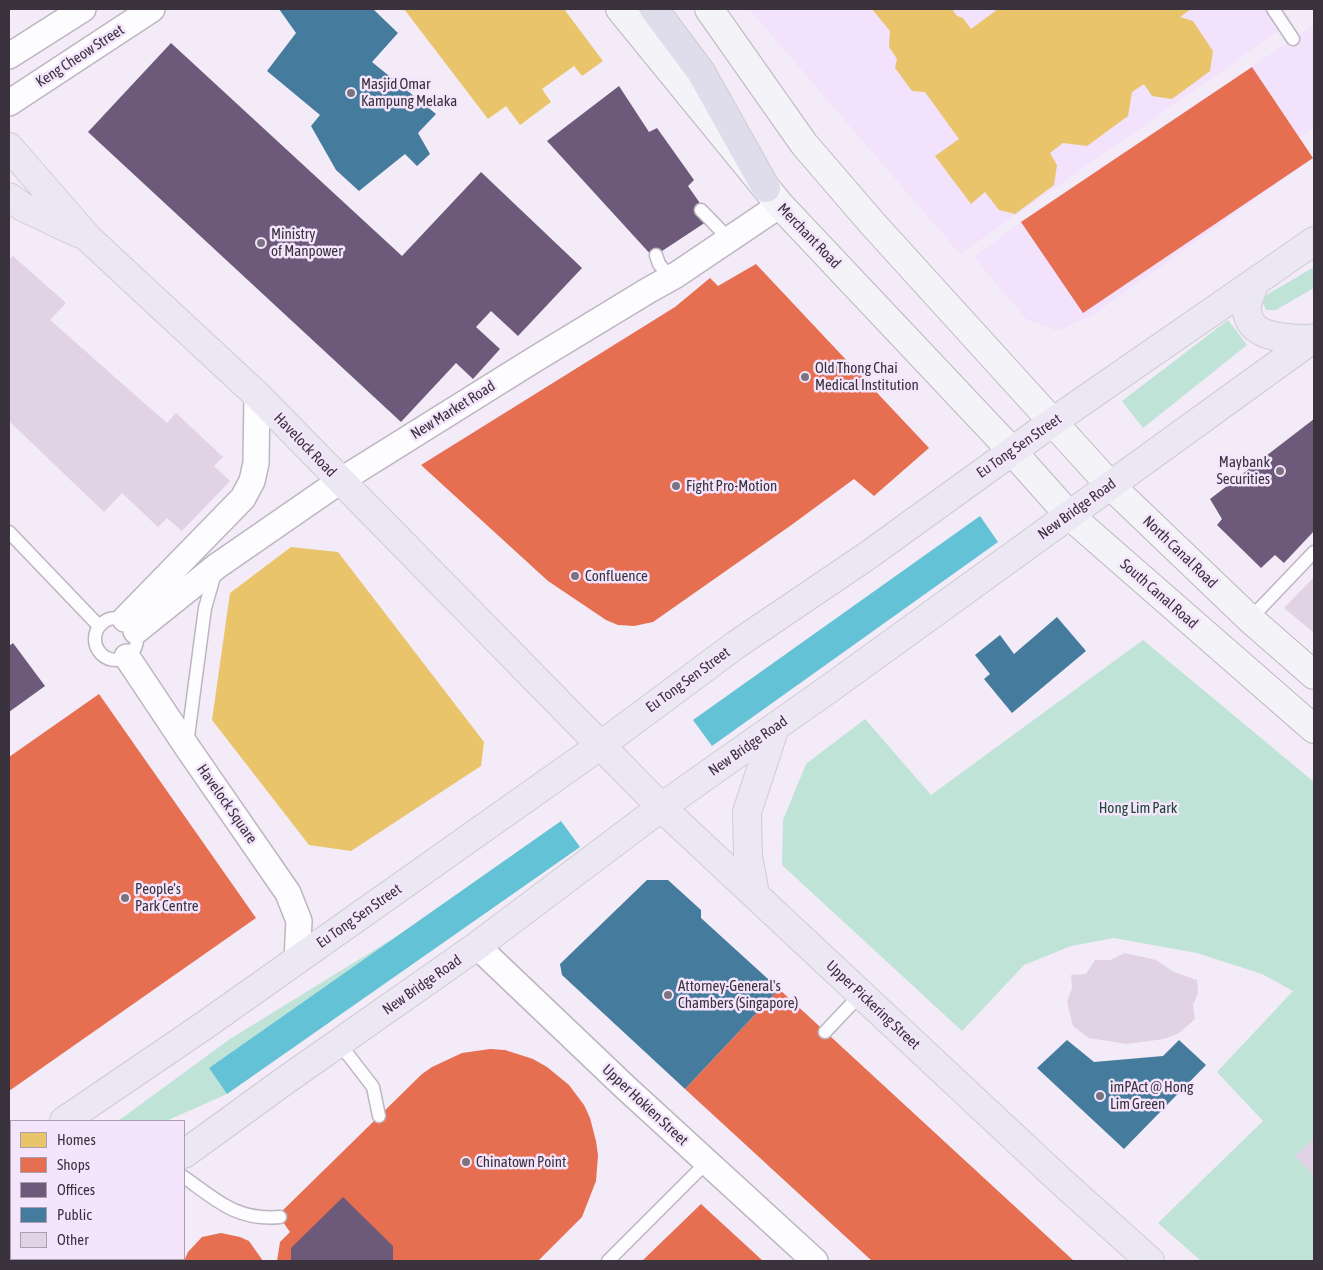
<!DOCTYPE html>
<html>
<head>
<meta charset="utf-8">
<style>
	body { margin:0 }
	#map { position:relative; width:1323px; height:1270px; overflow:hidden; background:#f3ebf7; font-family:"Asap Condensed",sans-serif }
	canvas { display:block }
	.frame { position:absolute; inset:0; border:10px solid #3a333e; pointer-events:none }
	.legend { position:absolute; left:10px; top:1120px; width:175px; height:140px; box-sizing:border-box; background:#f4e5fd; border:1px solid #aa9eb1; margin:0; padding:6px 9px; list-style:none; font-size:15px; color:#3a333e }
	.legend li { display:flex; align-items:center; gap:10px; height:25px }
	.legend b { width:25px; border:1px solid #aa9eb1 }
</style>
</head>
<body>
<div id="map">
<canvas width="1323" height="1270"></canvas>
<div class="frame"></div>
<ul class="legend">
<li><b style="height:14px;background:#e9c46a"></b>Homes</li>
<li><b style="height:14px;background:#e76f51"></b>Shops</li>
<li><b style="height:14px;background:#6d597a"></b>Offices</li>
<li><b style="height:14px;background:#457b9d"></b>Public</li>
<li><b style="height:14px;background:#e1d3e5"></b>Other</li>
</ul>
</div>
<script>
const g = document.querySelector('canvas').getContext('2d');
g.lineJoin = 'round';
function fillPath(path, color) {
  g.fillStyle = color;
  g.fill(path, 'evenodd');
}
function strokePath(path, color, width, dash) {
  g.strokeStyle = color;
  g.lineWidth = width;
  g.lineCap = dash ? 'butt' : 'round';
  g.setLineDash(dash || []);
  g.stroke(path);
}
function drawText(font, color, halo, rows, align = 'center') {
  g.font = font + ' "Asap Condensed",sans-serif';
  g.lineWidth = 5;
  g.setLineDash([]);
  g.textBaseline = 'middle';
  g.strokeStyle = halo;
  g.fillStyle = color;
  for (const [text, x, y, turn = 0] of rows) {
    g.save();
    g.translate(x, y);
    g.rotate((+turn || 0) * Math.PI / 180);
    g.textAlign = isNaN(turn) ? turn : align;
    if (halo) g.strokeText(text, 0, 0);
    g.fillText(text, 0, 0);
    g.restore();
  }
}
const built = new Path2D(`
	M749 9H1283L1292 22 960 254Z
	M1314 25V127L1299 137 1313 158 1094 314 1058 331 1026 319 974 257 1021 222Z`);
const green = new Path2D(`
	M1314 267V288L1276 310H1266L1262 301 1268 294Z
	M1228 320 1247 345 1143 428 1122 401Z
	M1143 640 1314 782V1261H1201L1158 1223 1263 1121 1217 1072 1293 991 1262 974 1197 953 1114 938 1071 946 1024 965 962 1031 782 865 783 820 806 764 865 719 931 795Z
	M397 936 209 1068 227 1094 166 1121H118L230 1039Z`);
const water = new Path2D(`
	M980 516 998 542 712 746 693 720Z
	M561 821 580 847 227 1094 209 1068Z`);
const homes = new Path2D(`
	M404 9H564L603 61 582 76 574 66 542 89 551 102 520 125 506 106 488 119Z
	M872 9H952L957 16 963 18 971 29 998 9H1191L1180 17 1193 21 1213 51 1210 71 1172 99 1152 96 1144 84 1132 92 1128 116 1087 146 1063 143 1050 153 1057 165 1054 185 1015 214 999 210 985 192 971 204 935 156 959 139 925 92 912 91 895 68 897 59 889 47 890 31Z
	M291 547 338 552 484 742 481 766 351 851 309 845 212 720 230 593Z`);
const shops = new Path2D(`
	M1252 67 1313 158 1083 313 1021 222Z
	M756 264 929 448 874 496 854 479 790 526 653 622 634 626 618 625 606 620 548 581 421 465 675 307 710 278 718 286Z
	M99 694 256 918 9 1091V757Z
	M779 989 1074 1261H872L685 1089Z
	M490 1049 505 1050 533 1059 547 1067 569 1085 584 1105 590 1118 596 1141 598 1155 596 1181 582 1217 538 1261H277L280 1242 290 1232 278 1215 422 1074 432 1067 462 1053Z
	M701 1204 763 1261H642Z
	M221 1233 240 1237 249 1241 263 1261H184L188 1252 202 1237Z`);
const offices = new Path2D(`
	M171 43 402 256 481 172 582 268 518 336 491 311 476 327 500 349 473 379 456 363 401 422 88 132Z
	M619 86 649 132 657 128 694 180 688 186 704 209 706 222 653 257 547 141Z
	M1314 419V531L1284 563 1275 555 1261 568 1217 525 1222 519 1210 499Z
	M13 643 45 686 9 712V646Z
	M343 1197 393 1246V1261H291V1248Z`);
const public = new Path2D(`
	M279 9H373L398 33 372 62 436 114 418 133 430 154 417 166 405 154 359 191 336 170 311 126 320 115 267 71 296 33Z
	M1057 617 1086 651 1012 713 984 679 990 674 975 655 1000 635 1014 654Z
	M647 880H668L701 910V918L779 989 685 1089 562 975 560 964Z
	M1067 1040 1094 1062 1163 1056 1179 1040 1206 1065 1124 1149 1037 1068Z
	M103 1259H145L146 1261H100Z`);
const building = new Path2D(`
	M13 256 66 303 50 320 167 423 176 413 223 457 214 466 230 481 182 531 167 518 158 527 122 493 104 512 9 421V260Z
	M1314 577V633L1284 608Z
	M1125 953 1156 960 1174 972 1197 980 1198 993 1193 1005 1195 1019 1179 1033 1164 1039 1127 1044 1089 1038 1073 1026 1067 1002 1072 988 1071 975 1086 974 1095 960H1110Z
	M1314 1139V1171L1312 1174 1295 1155Z`);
const lane = new Path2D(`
	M1273 9 1293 39
	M701 210 729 239
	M656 255 659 264 671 278
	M9 532 99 626
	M95 639a21 21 0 1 1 42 0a21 21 0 1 1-42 0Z
	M1250 619 1314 552
	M187 744 205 608 216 570
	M825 1032 861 994
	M339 1043 373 1087 379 1116
	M184 1177C216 1200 237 1221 280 1217
	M608 1261 707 1162`);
const street = new Path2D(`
	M9 56 83 9
	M9 103 152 9
	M125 619 243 498 252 481 256 463 257 395
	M136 631 217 566 340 481 532 361 649 290 676 275 780 205
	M127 657 187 747 288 893 299 921 297 960
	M477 946 625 1087 815 1261`);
const secondary = new Path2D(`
	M620 9 780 205 1012 451 1069 515 1314 729
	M709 9 804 144 872 223 1110 485 1250 619 1314 675`);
const primary = new Path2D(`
	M9 147 88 238 257 395 662 808 1063 1183 1150 1261
	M9 197 23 207 78 233
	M1255 283C1252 290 1248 299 1247 306 1245 340 1290 339 1313 339
	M755 894 748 856 747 812 775 727
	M64 1121 205 1025 601 745 737 644 867 556 1054 421 1314 241
	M184 1154 283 1082 477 946 663 806 833 686 1314 338
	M9 1160 11 1158
	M25 1261 29 1259`);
const highway = new Path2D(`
	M654 9 701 72 766 188`);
const markers = [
	[351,93,5,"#7b737f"],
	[261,243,5,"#7b737f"],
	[805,377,5,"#7b737f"],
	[1280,471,5,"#7b737f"],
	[676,486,5,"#7b737f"],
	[575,576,5,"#7b737f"],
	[125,898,5,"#7b737f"],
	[668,995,5,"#7b737f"],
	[1100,1096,5,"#7b737f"],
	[466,1162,5,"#7b737f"]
];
const streetNames = [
	["Keng Cheow Street",80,56,-33],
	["Merchant Road",809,236,46],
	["New Market Road",453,410,-32],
	["Havelock Road",305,445,46],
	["Eu Tong Sen Street",1019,446,-35],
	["New Bridge Road",1077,509,-36],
	["North Canal Road",1180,552,44],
	["South Canal Road",1159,594,41],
	["Eu Tong Sen Street",688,680,-36],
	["New Bridge Road",748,746,-35],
	["Havelock Square",227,804,55],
	["Eu Tong Sen Street",359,916,-35],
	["New Bridge Road",422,985,-35],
	["Upper Pickering Street",873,1005,43],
	["Upper Hokien Street",645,1105,43]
];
const poiNames = [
	["Masjid Omar",361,84],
	["Kampung Melaka",361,101],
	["Ministry",271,234],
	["of Manpower",271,251],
	["Old Thong Chai",815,368],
	["Medical Institution",815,385],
	["Maybank",1270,462,"right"],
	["Securities",1270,479,"right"],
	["Fight Pro-Motion",686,486],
	["Confluence",585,576],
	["People's",135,889],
	["Park Centre",135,906],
	["Attorney-General's",678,986],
	["Chambers (Singapore)",678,1003],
	["imPAct @ Hong",1110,1087],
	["Lim Green",1110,1104],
	["Chinatown Point",476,1162]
];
const parkNames = [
	["Hong Lim Park",1138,808]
];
fillPath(built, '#f2e2fb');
fillPath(green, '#bfe3d7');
fillPath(water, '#64c2d6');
fillPath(homes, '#e9c46a');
fillPath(shops, '#e76f51');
fillPath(offices, '#6d597a');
fillPath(public, '#457b9d');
fillPath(building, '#e1d3e5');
strokePath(lane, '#bdb6c0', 15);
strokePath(street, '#bdb6c0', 28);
strokePath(secondary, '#bdb6c0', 30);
strokePath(primary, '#d0cbd1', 30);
strokePath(highway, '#d0cbd1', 30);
strokePath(lane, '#fdfcfe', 12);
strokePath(street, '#fdfcfe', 25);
strokePath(secondary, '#f4f3f8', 28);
strokePath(primary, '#ebe8f4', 28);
strokePath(highway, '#dfddec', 28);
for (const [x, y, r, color] of markers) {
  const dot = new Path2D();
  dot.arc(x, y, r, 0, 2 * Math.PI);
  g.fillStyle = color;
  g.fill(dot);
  strokePath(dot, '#f4e5fd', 2);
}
drawText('15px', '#3a333e', '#f4e5fd', streetNames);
drawText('15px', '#3a333e', '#f4e5fd', poiNames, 'left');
drawText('15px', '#1b4735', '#f4e5fd', parkNames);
</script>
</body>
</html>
